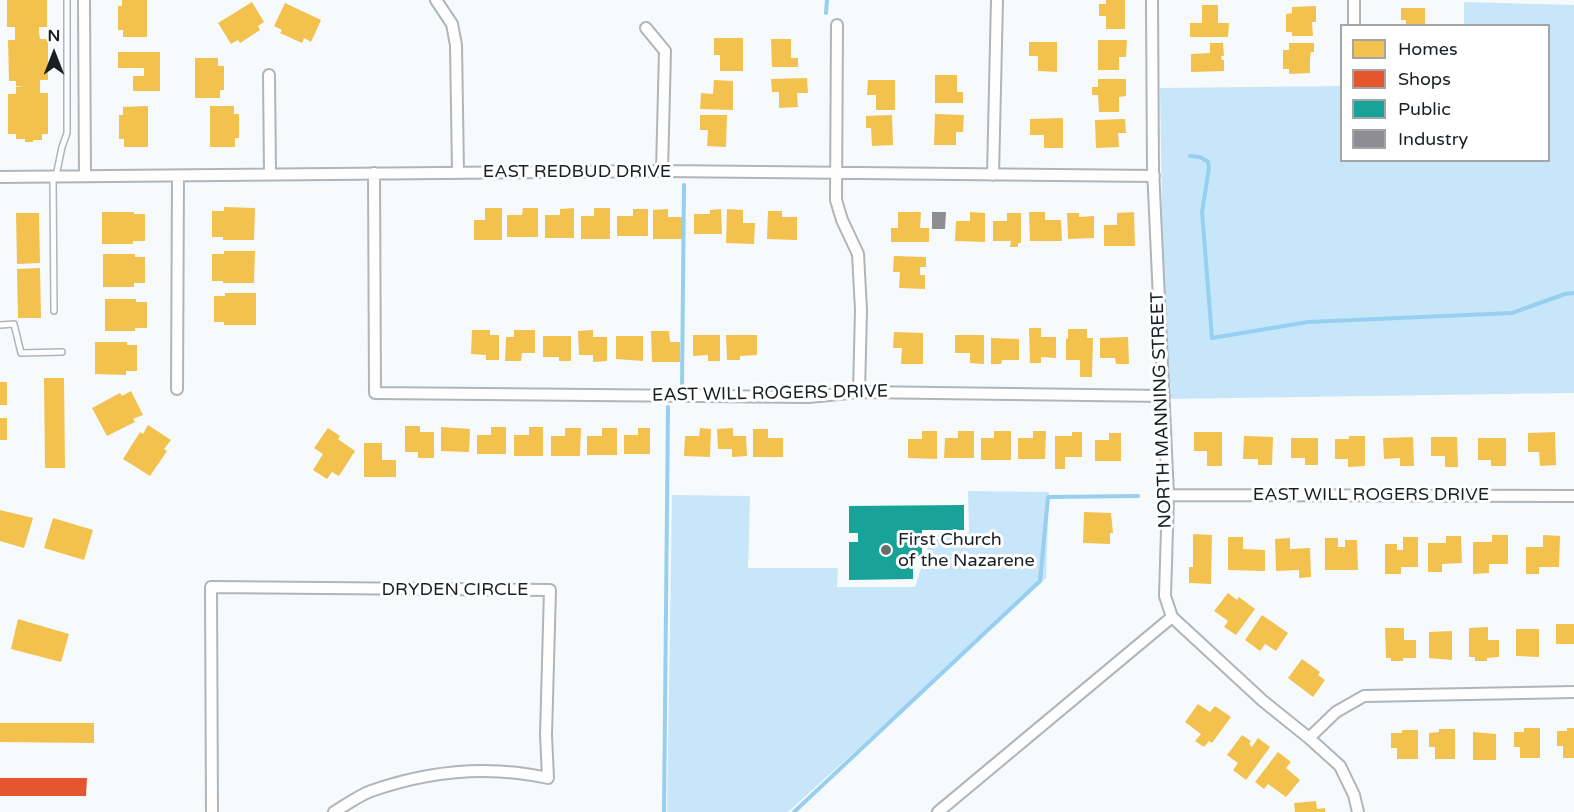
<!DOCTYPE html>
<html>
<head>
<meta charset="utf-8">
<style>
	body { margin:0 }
	#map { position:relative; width:1574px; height:812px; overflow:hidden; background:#f7fafc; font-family:"Varela Round",sans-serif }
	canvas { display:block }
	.legend { position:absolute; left:1340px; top:24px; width:210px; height:138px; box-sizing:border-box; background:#fff; border:2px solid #a3a5a7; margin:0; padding:8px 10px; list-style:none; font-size:18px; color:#191f22 }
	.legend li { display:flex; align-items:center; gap:12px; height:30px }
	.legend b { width:30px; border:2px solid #a3a5a7 }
	.north { position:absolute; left:24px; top:24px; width:60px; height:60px; -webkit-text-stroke:4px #fff; paint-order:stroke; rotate:0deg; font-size:16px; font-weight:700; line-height:24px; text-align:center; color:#191f22 }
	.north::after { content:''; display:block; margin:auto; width:21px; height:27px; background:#191f22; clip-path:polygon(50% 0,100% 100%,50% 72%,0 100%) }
</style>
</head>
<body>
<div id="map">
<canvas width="1574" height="812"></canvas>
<ul class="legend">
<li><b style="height:16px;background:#f2c14e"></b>Homes</li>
<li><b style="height:16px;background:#e4572e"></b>Shops</li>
<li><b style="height:16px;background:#17a398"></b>Public</li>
<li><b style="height:16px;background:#8d8d92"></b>Industry</li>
</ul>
<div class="north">N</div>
</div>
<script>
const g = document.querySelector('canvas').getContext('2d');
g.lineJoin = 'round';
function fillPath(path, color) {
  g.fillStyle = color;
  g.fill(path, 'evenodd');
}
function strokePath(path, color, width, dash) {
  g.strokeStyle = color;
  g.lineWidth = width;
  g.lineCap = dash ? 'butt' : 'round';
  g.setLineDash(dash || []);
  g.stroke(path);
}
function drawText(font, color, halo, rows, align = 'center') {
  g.font = font + ' "Varela Round",sans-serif';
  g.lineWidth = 6;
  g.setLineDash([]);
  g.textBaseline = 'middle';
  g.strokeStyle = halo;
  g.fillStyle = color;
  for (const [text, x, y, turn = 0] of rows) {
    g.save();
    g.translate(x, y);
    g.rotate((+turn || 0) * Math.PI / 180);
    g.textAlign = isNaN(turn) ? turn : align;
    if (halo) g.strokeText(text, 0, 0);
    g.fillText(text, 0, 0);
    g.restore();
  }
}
const green = new Path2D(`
	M1464 2 1574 5V393L1165 399 1160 88 1341 86 1342 160H1548V26L1464 25Z
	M968 491 1049 492 1046 578 788 812H667L672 495 750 496 748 568H838L837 587H915L932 535 969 533Z`);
const homes = new Path2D(`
	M7 0H47V27H39V32L40 39H48V80H40V93H48V134H42V140H33V142H25V139H16V134H8V94H16V87L22 86H16V81H9L8 40H15V27H7Z
	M122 0H147V37H123V30H118V6H122Z
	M1106 0H1125V29H1106V16H1099V4H1106Z
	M252 2 264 22 258 26 260 30 240 43 238 40 231 44 218 23Z
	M285 3 321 20 311 42 304 38 302 43 280 33 282 30 274 26Z
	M1202 5H1218V23H1229L1228 37H1190V23H1202Z
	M1316 6V22H1312L1313 36H1292V32H1286V14L1292 13V7Z
	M1401 8H1425V26H1406V20H1401Z
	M714 38H743V71H720V55H714Z
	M771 39H791V58H798V67H772Z
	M1098 40H1127L1126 57H1119V70H1098Z
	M1029 42H1057V72L1038 71V56H1029Z
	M1210 43H1223L1224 56H1221L1222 60H1224V71L1191 72V54L1210 53Z
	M1289 43H1314V52H1311L1310 59V73L1289 74V69H1283V50H1289Z
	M118 52H160V91H133V76H144V68H118Z
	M195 58H218V66H224V90H220V98H195Z
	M935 75H957V92H963V103H935Z
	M807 78 808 93H797L798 107 779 108V92H772L771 79Z
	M1098 79H1126V96L1119 97V112H1099L1098 95H1092V87H1098Z
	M714 80 733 81V110L700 109 701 93 713 94Z
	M868 80H895V110H876V95H867Z
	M148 106V147H124V139H119V115H123V107Z
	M210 106H234V114H239V138H235V147H210Z
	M935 114 964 115 963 132H956V145H934Z
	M700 115H727L726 147 707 146 708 130H700Z
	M892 115 893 145 872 146 871 128H866V116Z
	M1063 118V148H1044V135H1030V119Z
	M1125 119 1126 133H1118L1119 147 1096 148 1095 120Z
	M224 207 255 208 254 240H223V237H212V211H224Z
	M485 208H502V240H474V220H485Z
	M523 208H538V237H507V215H522Z
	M574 208V238H545V215H560V209Z
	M594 208H610V239H581V216H594Z
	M633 209H648V236H617V216H633Z
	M668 209V217H682V239H653V210Z
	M721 209 722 234H694V214H710V210Z
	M727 209 743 210V223H755L754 244 726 243Z
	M768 211H782V217H797V240L767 239Z
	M102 212H134V214H145V241H133V244H102Z
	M898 212H921L920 228H929V242H891V228H898Z
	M970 212 985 213V242L955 241 956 221H970Z
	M1029 212H1045V220H1061L1062 241H1030Z
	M1134 212 1135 246H1104V225H1117V213Z
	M16 213H39L40 263 17 264Z
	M1007 213H1021V243H1018V247H1010L1011 241H993V221H1007Z
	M1067 213H1079V217L1094 216V238L1068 239Z
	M224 251H255L254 283H223V281H212V254H224Z
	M103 254H135V257H145V283H134V287H103Z
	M894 256 926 257V267H920V275H925V289L899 288 900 272H893Z
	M40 268 41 318H18L17 269Z
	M225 293H256V325H224V322H214V296H225Z
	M105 299H136V302H147V328H135V331H105Z
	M1029 328H1041V337H1056V358L1041 357V363H1030Z
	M1068 329H1087V338H1093L1092 377H1080V360H1066V338L1068 339Z
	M472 330H490V335H499V360H486V355L471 354Z
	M514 330H535V353H522L521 361H505L506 337H514Z
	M593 330V337H607V361L593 362V355H579L578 331Z
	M651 331H669L670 342H680V362H652Z
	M894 332 923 333V364H901L902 348H893Z
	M693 335H720V361H708V355L693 356Z
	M726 335H757V355L740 356V360H727Z
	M955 335H984V364L970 363V353H955Z
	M543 336H571V361H559V357H543Z
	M616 336H643V361L616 359Z
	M1128 337 1129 364H1116L1115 358H1100V338Z
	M991 338 1019 339V360H1002L1001 364H991Z
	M95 342H127V345H137V371H126V375L95 374Z
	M44 378H64L65 468H45Z
	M0 382H7V405H0Z
	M131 391 143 415 133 419 135 422 107 436 92 408 120 393 122 396Z
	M0 418H7V440H0Z
	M148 425 171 440 164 449 167 451 150 476 123 459 140 432 143 434Z
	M405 426H420V432H434V458H418V452H405Z
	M441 427 470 429 469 452 441 451Z
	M491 427H506V454H477V435H491Z
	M529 427H543V456H514V435H529Z
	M328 428 340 436 338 439 355 451 339 476 332 472 327 479 313 470 323 454 314 448Z
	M565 428H581L580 456H551V436H565Z
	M602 428H617V455H587V436H602Z
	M638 428H650V454H624V435H638Z
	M700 428 711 429 710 457 684 456 685 436H699Z
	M733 428V436H746L747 456 732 457V449H718L717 429Z
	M753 429H768V438H783V457H753Z
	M922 431H937V459L908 458V439H922Z
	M958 431H974V458H944L945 438H958Z
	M994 431H1011V460H981V438H994Z
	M1033 431H1046L1045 459H1018V438H1033Z
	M1072 432H1082V457H1065V469H1055V436H1072Z
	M1194 432H1222V466H1207V451H1194Z
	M1555 432 1556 465 1540 466 1539 452H1528V433Z
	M1109 433H1121V461H1095V440H1109Z
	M1244 436 1273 437 1272 465H1258V459H1243Z
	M1349 436H1365V466L1348 467V459H1335V439H1349Z
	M1413 437 1414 466H1400V458L1384 459 1383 438Z
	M1431 437H1457L1458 467H1445V456H1431Z
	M1291 438H1318V465H1305V458H1291Z
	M1478 438H1506V466H1491V460H1478Z
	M364 443H382V460H396V477H364Z
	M0 510 33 518 24 548 0 541Z
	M1084 512 1111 513 1113 533H1110V544L1083 543Z
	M53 518 93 530 84 560 44 548Z
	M1193 534 1212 535 1211 584 1189 583V567H1193Z
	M1492 535H1508V564H1489V573L1473 574V542H1492Z
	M1543 535 1560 536 1559 567H1539V574H1526V547H1543Z
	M1446 536H1461L1462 563 1442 564V572H1428V543H1446Z
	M1228 537H1243V549L1265 550V571L1228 570Z
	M1403 537H1418V567H1401V574H1385V544H1397V550H1403Z
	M1290 538V549L1310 548 1311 577 1299 578V570L1276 571 1275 539Z
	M1325 538H1338V547H1345V540H1357L1358 570H1325Z
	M1228 593 1237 600 1239 597 1255 609 1236 635 1224 627 1228 621 1214 611Z
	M1262 615 1288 633 1276 651 1265 644 1260 651 1245 640Z
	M18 619 69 634 61 662 11 649Z
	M1556 624H1574V644H1556Z
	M1488 627V640H1499V657L1487 658V661H1475V657H1469V628Z
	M1385 628H1404V640H1416V658H1403V661H1391V658H1386Z
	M1516 629H1539V657L1516 656Z
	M1452 631V660L1429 658V632Z
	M1302 659 1320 672 1318 675 1325 680 1313 697 1288 678Z
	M1198 704 1210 712 1215 706 1231 717 1212 743 1209 741 1204 747 1195 741 1201 734 1185 722Z
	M0 723H94V743L0 742Z
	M1524 728H1540V758H1520V747H1514V732H1524Z
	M1567 728H1574V758H1563V746H1557V731H1567Z
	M1439 729H1455V759H1435V747H1429V733L1439 732Z
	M1402 730H1418V759H1397V748H1391V733H1402Z
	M1473 732 1496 734V760H1473Z
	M1242 735 1251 741 1249 744 1252 747 1258 738 1270 747 1246 780 1233 770 1238 763 1227 755Z
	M1278 752 1291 762 1286 768 1300 780 1286 797 1268 784 1264 789 1255 782Z
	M1316 801 1317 809 1325 808V812H1295L1294 803Z`);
const shops = new Path2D(`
	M0 778H87L86 796H0Z`);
const public = new Path2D(`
	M964 505V530H922V557H913V579L849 580V542H858V533H849V506Z`);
const industry = new Path2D(`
	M932 212H946L945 229H932Z`);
const stream = new Path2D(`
	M826 13 827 0
	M1190 156 1200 157 1208 162 1209 168 1202 212 1212 338 1308 322 1512 313 1565 294 1574 293
	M682 385 684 185
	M664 812 668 407
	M794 812 1040 581 1048 497 1138 496`);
const lane = new Path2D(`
	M53 176 54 311
	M56 176 62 147 67 133V0
	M0 325 14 324 21 353 62 352`);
const street = new Path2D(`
	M84 0 85 176
	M436 0 452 24 456 45 458 172
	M1152 0 1153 169 1168 495 1165 596 1172 617 1263 701 1309 738 1340 766 1354 795 1358 812
	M1354 0V26
	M837 25 836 200 842 220 858 254 861 310 859 392
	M646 28 665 51 662 171
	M269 75 270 174
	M374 173 375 393 809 397 859 392 1164 396
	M993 175 997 0
	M0 177 662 171 1154 176
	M177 389 178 176
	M1168 495 1574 496
	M1309 738 1336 712 1364 696 1574 692
	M212 812 211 587 550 590 546 735 548 778C489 765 428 771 371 791 358 796 346 805 334 812
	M938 812 1172 617`);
const markers = [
	[886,550,6,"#676c6e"]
];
const streetNames = [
	["EAST REDBUD DRIVE",577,172],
	["EAST WILL ROGERS DRIVE",770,394,-1],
	["NORTH MANNING STREET",1162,410,-92],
	["EAST WILL ROGERS DRIVE",1371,495],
	["DRYDEN CIRCLE",455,590]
];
const poiNames = [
	["First Church",898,540],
	["of the Nazarene",898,561]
];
fillPath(green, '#c8e6f9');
fillPath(homes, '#f2c14e');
fillPath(shops, '#e4572e');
fillPath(public, '#17a398');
fillPath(industry, '#8d8d92');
strokePath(stream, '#97cff0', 4);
strokePath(lane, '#b1b5b8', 8);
strokePath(street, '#b1b5b8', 14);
strokePath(lane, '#fefeff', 5);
strokePath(street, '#fefeff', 10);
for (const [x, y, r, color] of markers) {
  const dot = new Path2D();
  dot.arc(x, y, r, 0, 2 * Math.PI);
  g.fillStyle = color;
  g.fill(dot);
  strokePath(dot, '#fff', 2);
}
drawText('18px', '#191f22', '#fff', streetNames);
drawText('18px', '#191f22', '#fff', poiNames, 'left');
</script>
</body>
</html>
